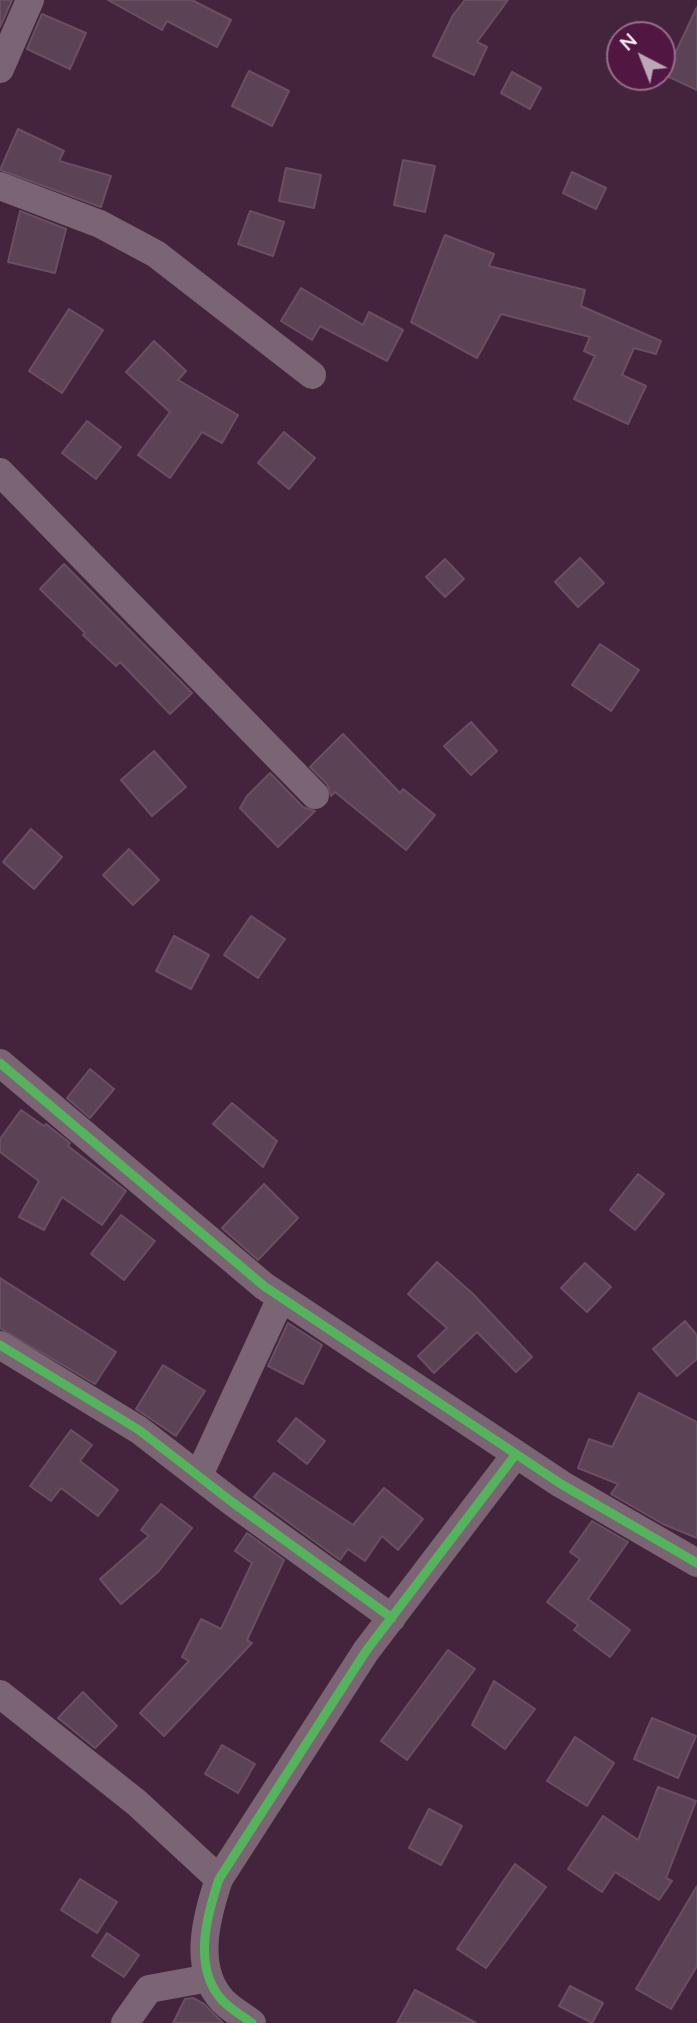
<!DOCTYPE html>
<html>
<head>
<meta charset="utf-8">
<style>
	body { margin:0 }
	#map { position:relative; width:697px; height:2023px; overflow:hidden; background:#44243c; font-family:Lato,sans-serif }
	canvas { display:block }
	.north { position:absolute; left:606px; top:21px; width:70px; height:70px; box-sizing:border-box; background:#521642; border:2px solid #966c8a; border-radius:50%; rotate:318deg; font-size:19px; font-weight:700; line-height:28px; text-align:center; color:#fdedf7 }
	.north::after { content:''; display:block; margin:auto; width:24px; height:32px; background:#bca7b6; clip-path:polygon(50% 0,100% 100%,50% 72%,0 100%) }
</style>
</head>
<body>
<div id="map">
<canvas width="697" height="2023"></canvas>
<div class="north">N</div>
</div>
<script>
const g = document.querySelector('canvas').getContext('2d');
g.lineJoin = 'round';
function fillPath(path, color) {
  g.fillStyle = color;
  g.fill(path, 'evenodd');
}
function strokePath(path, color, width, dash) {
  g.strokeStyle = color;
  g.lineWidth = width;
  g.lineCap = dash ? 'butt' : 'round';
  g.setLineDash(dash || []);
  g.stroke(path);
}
const building = new Path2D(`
	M0 0H12L0 27Z
	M108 0H192L231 20 217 47 167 21 162 30Z
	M465 0H508L477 42 487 47 474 75 433 56 453 15Z
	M697 7V90L665 75Z
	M42 14 86 33 70 69 27 49Z
	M249 71 289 91 272 126 232 106Z
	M512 72 541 88 530 109 501 93Z
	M18 129 64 151 59 161 111 176 101 207 0 170Z
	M403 160 435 166 425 212 394 205Z
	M286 168 321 175 314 208 279 201Z
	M572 172 606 188 596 209 563 193Z
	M20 211 66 229 55 273 8 262Z
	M250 211 284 222 273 256 238 244Z
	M445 235 494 254 489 266 585 290 581 306 661 341 656 354 634 348 622 375 646 386 628 424 574 399 595 356 584 351 590 337 501 314 477 358 411 322Z
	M301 288 363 325 369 312 403 330 387 361 320 326 312 340 281 321Z
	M69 309 103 330 62 393 29 371Z
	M154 341 186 371 178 380 238 415 222 443 202 432 170 478 138 455 170 412 126 372Z
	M87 421 121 447 96 479 62 453Z
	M284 432 315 458 289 489 258 463Z
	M580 558 604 583 578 607 555 582Z
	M445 559 464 579 445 597 426 577Z
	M64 564 192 693 170 714 120 662 116 666 83 635 85 633 40 589Z
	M600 644 639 670 611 711 572 685Z
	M471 722 497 751 471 775 444 746Z
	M343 734 400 793 403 789 435 815 406 850 335 792 331 796 327 784 310 767Z
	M154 751 186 787 152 816 121 780Z
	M270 773 303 807 315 811 278 847 240 808 247 796Z
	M31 829 62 857 34 889 3 862Z
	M129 849 159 880 133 905 103 875Z
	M251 916 285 939 258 978 224 955Z
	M174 936 209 955 191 989 156 971Z
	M90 1069 114 1089 90 1118 67 1098Z
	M232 1103 277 1141 263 1167 213 1124Z
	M21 1110 44 1126 46 1124 70 1143 68 1146 126 1191 102 1225 62 1197 44 1230 19 1217 39 1181 0 1152V1139Z
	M638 1174 664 1194 635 1230 610 1210Z
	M264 1184 298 1218 258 1260 222 1228Z
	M121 1215 155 1241 124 1280 91 1254Z
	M437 1262 473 1294 532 1357 516 1372 477 1332 434 1373 418 1356 447 1328 408 1294Z
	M585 1263 611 1287 587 1312 561 1288Z
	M0 1278 116 1352 95 1384 0 1328Z
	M685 1321 697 1335V1359L677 1376 653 1349Z
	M288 1323 322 1345 303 1384 268 1366Z
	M163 1365 205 1391 176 1436 136 1409Z
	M639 1393 697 1422V1538L663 1524 611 1494 618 1484 578 1468 589 1439 612 1447Z
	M296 1418 325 1441 307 1464 278 1441Z
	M71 1430 92 1445 80 1461 118 1490 98 1516 61 1488 51 1501 30 1486Z
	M274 1473 353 1525 384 1488 423 1519 398 1550 382 1536 365 1561 348 1549 340 1560 254 1497Z
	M161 1504 192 1528 159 1571 121 1604 100 1579 149 1536 141 1530Z
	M592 1521 628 1542 588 1599 630 1630 610 1657 574 1630 578 1625 547 1602 580 1559 570 1552Z
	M247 1533 284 1560 247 1640 252 1643 164 1736 140 1713 189 1661 182 1657 201 1619 221 1629 252 1563 235 1551Z
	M448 1650 475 1669 407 1760 381 1741Z
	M494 1681 535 1709 505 1749 472 1725Z
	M83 1692 117 1726 95 1748 58 1718Z
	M652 1718 696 1736 678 1778 634 1759Z
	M575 1737 614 1763 587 1806 547 1781Z
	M222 1745 255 1764 238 1793 205 1774Z
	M658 1787 696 1801 666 1878 672 1881 659 1900 615 1872 602 1892 568 1869 603 1816 638 1840Z
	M429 1809 462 1826 441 1865 409 1848Z
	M515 1864 546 1887 486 1968 457 1949Z
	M80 1879 117 1902 97 1933 61 1910Z
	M697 1886V1966L671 2009 636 1989Z
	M107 1933 139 1955 124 1977 92 1956Z
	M570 1986 603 2003 592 2023 559 2006Z
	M415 1990 476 2023H397Z
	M193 1998 204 2004 223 2023H173L185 1999Z`);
const minor = new Path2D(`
	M0 69 30 0
	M0 186 100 224 156 254 312 375
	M0 472 315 795
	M0 1063 264 1286 561 1484 697 1563
	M0 1345 139 1430 232 1502 392 1618
	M199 1475 281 1298
	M0 1694 137 1803 219 1879
	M125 2023 149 1989 209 1978
	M252 2023C243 2016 230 2009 222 2000 192 1967 207 1915 219 1879L366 1651 516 1454`);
const cycleway = new Path2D(`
	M0 1063 264 1286 561 1484 697 1563
	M0 1345 139 1430 232 1502 392 1618
	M252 2023C243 2016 230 2009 222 2000 192 1967 207 1915 219 1879L366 1651 516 1454`);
fillPath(building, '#5c4255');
strokePath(building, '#6a4f62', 2);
strokePath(minor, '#7b6574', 28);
strokePath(cycleway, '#56b35d', 9);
</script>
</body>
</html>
